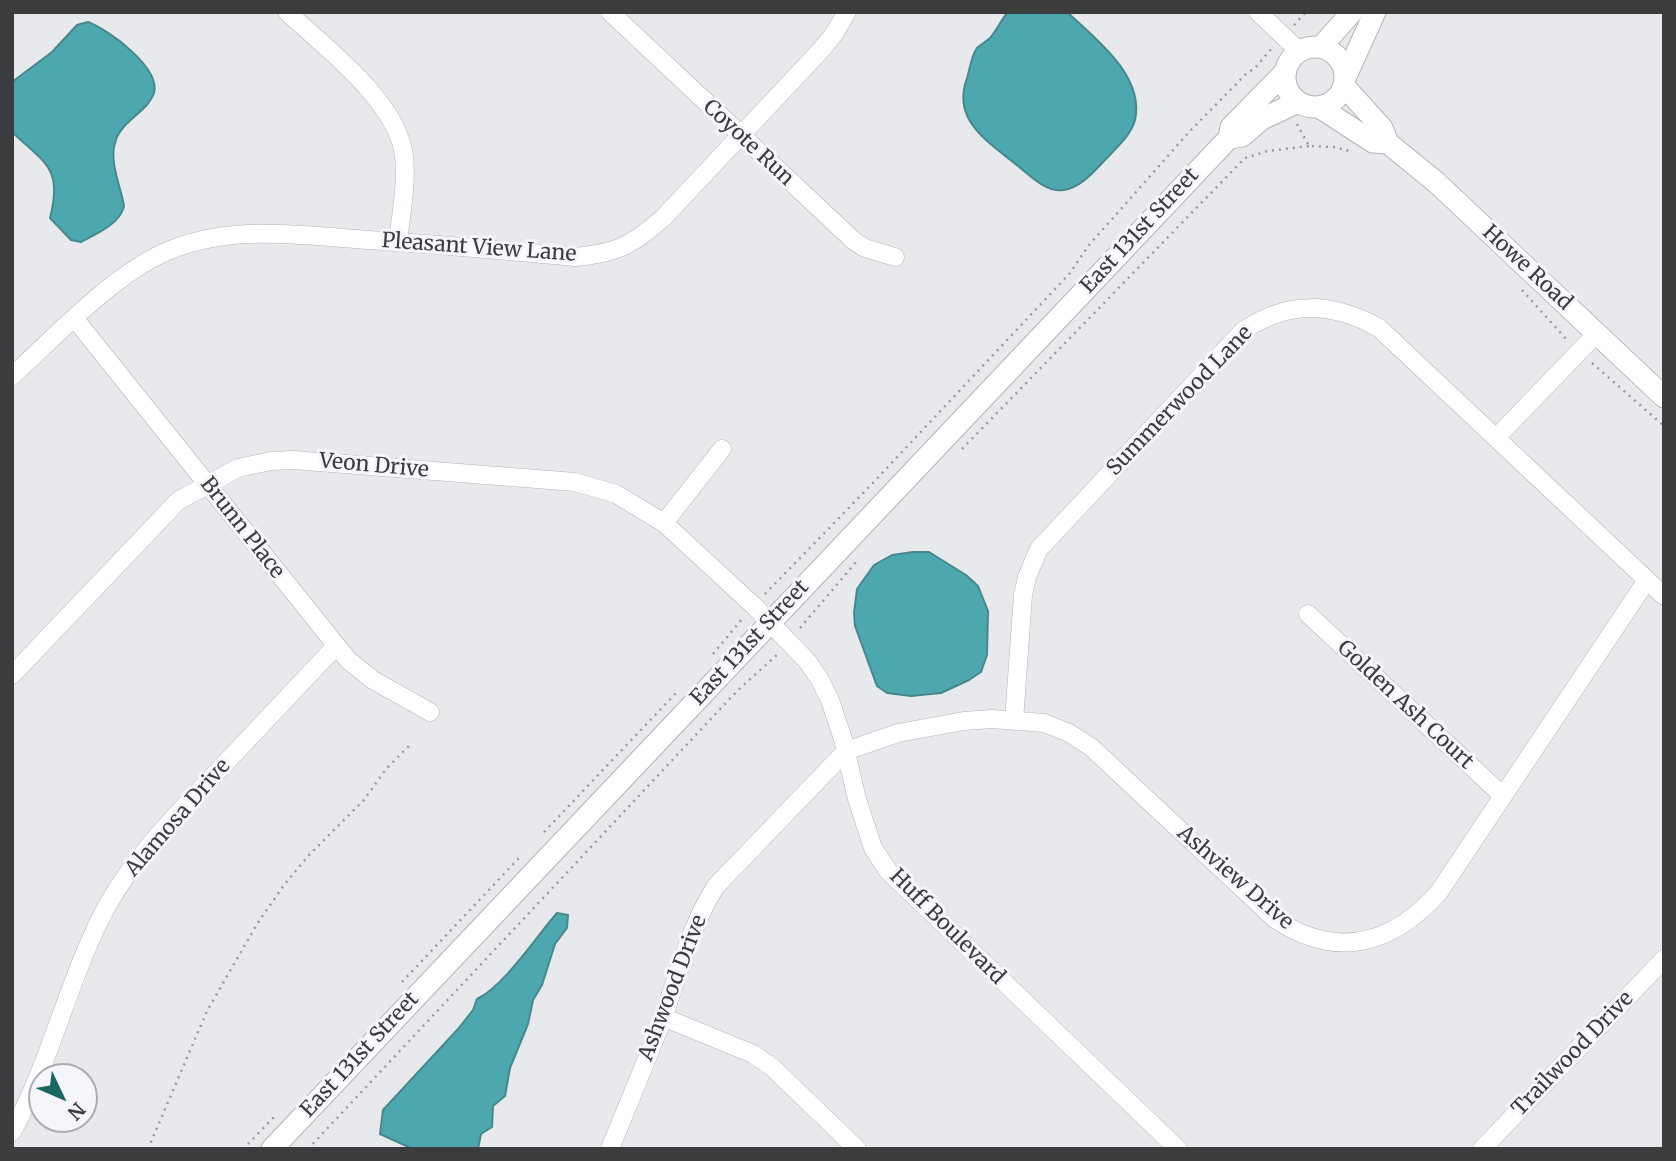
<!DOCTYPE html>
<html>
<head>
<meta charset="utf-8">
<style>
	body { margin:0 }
	#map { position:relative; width:1676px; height:1161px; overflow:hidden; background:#e7e9ed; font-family:Merriweather,serif }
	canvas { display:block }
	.frame { position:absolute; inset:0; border:14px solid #3b3c3e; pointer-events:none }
	.north { position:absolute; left:28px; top:1063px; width:70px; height:70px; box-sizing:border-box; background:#f4f6fb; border:2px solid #aaacaf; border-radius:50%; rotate:134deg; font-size:19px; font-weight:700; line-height:28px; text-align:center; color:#3b3c3e }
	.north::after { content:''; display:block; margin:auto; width:24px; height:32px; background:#1c6761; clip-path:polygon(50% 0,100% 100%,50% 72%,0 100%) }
</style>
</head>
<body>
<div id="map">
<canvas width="1676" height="1161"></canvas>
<div class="frame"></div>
<div class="north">N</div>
</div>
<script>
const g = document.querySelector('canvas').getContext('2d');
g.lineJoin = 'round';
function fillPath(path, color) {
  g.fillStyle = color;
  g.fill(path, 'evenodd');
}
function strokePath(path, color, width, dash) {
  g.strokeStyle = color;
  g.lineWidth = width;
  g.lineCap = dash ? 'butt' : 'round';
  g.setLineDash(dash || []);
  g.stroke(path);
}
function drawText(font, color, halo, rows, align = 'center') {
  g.font = font + ' Merriweather,serif';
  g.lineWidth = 6;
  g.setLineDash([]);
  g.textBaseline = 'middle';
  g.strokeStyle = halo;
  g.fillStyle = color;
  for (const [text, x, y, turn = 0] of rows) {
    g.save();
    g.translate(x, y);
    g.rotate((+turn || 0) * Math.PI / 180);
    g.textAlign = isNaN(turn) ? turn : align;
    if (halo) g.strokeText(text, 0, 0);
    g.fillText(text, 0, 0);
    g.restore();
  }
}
const water = new Path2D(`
	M1008 12H1067C1095 38 1145 76 1135 120 1131 135 1117 147 1107 158 1095 170 1082 187 1064 190 1047 193 1030 176 1018 166 989 142 951 121 967 78 970 69 971 56 977 48 981 44 986 42 990 38 997 30 1001 20 1008 12Z
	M88 22C109 30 161 68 154 93 148 112 120 121 115 143 109 162 121 187 124 206 120 224 96 234 81 242L71 240 50 218C63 168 45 163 12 132V82L52 52 77 25Z
	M913 552H929L966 575 978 586 988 611 987 655 981 672 969 680 941 693 911 696 887 693 877 686 855 626 854 613 857 589 874 565 892 555Z
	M557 913 568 915 567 928 555 944 542 985 533 1000 528 1024 510 1068 505 1096 493 1106 492 1127 481 1134 478 1149H413L380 1134 383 1110 458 1029 473 1010 477 999C504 986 536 937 557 913Z`);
const path = new Path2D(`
	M1294 25 1306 12
	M1297 124 1309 146 1334 147 1353 152
	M1522 290 1567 340
	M1592 363 1664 426
	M962 449 1245 158 1268 151 1309 146
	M765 594 871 485 1070 273 1089 245 1190 131 1246 74 1255 68 1272 48
	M800 628 857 561
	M713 654 742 619
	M544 832 677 692
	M402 982 520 857
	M148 1149 207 1011 257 924 284 885 309 855 364 800 386 769 411 744
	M243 1149 277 1114
	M308 1149 737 691 778 654`);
const minor = new Path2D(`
	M287 12C326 48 398 102 404 156 407 184 401 214 398 242
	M610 12 854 241 865 248 895 257
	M1258 12 1299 51
	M75 319 348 660 373 680 430 712
	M12 376C55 337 108 280 159 255 225 223 298 235 368 240 437 244 506 251 575 257 617 253 631 246 663 218L821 50 834 34 847 12
	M1496 438 1597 333
	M664 523 722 449
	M1308 614 1503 796
	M12 675 178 501 238 468 271 461 293 460 575 482 616 494 664 523 754 606 807 661 819 678 830 700 843 739 857 799 873 848 888 871 1178 1149
	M1014 720 1023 595 1027 577 1039 549 1243 331C1288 300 1332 302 1379 328L1664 596
	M663 1017 753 1054 772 1067 857 1149
	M12 1132C52 1060 68 978 107 906 135 856 175 816 215 774 255 732 295 689 336 646
	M610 1149C628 1104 647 1060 664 1015 679 971 691 925 716 886L846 751 898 733 964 721 992 719 1044 723 1069 733 1091 747 1275 919C1337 960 1392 945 1439 892L1647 580
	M1482 1149 1664 959`);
const tertiary = new Path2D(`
	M1285 77a30 30 0 1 1 60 0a30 30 0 1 1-60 0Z
	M1321 47 1352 12
	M1346 76 1375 12
	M1344 86 1382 128 1388 143 1437 183 1664 397
	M1319 107 1373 142 1388 143
	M1229 138 1242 136 1262 119 1298 102
	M272 1149 1229 138 1231 127 1285 72`);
const streetNames = [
	["Coyote Run",748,143,43],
	["East 131st Street",1140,231,-47],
	["Pleasant View Lane",479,248,4],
	["Howe Road",1527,268,43],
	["Summerwood Lane",1180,401,-46],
	["Veon Drive",374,466,5],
	["Brunn Place",242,528,52],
	["East 131st Street",750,643,-47],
	["Golden Ash Court",1405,705,43],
	["Alamosa Drive",178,818,-49],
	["Ashview Drive",1235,878,41],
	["Huff Boulevard",947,927,45],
	["Ashwood Drive",673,988,-69],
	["Trailwood Drive",1573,1054,-46],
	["East 131st Street",360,1055,-47]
];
fillPath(water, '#4ca8ae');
strokePath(water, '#47888c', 2);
strokePath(minor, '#b3b4b9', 19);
strokePath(tertiary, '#b3b4b9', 23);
strokePath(path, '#999b9e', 2.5, [2, 5]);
strokePath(minor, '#fff', 18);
strokePath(tertiary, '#fff', 21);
drawText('21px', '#3b3c3e', '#f4f6fb', streetNames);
</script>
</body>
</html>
